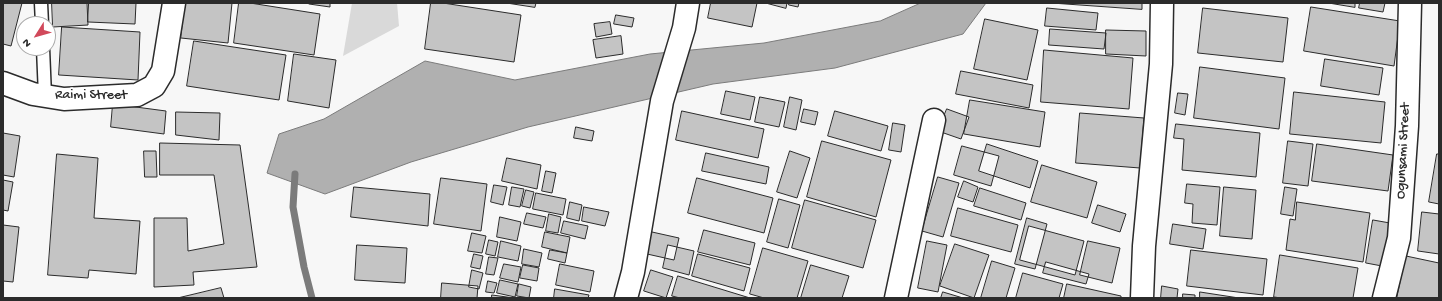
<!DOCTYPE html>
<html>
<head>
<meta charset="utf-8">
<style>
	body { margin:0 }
	#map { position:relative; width:1442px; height:301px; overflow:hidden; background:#f7f7f7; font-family:"Gochi Hand",sans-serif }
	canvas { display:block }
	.frame { position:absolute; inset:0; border:4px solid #2b2b2b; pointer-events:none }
	.north { position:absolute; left:16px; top:16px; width:40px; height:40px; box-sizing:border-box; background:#fff; border:1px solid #aaa; border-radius:50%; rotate:233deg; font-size:11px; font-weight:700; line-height:16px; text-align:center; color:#2b2b2b }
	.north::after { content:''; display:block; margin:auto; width:14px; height:18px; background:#d1495b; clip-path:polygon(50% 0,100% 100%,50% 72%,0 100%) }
</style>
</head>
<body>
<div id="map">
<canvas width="1442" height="301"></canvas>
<div class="frame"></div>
<div class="north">N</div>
</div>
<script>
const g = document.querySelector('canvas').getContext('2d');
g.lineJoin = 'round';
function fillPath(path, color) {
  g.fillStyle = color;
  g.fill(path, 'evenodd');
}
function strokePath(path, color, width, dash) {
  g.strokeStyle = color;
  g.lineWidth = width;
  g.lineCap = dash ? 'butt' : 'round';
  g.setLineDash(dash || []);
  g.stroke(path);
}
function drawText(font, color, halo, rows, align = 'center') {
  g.font = font + ' "Gochi Hand",sans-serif';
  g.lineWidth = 3.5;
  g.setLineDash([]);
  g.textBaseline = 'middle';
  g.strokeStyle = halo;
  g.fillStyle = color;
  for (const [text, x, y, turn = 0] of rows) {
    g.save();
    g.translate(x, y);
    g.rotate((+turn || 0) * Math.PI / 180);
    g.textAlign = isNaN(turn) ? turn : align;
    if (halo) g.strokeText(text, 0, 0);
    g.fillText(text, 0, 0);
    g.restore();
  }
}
const green = new Path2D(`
	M352 3H397L399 26 343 56Z`);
const water = new Path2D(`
	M921 3H986L963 34 835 68 713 84 528 127 411 162 325 194 267 173 279 134 324 119 425 61 515 80 650 54 764 43 880 21Z`);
const stream = new Path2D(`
	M295 174 293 207 304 267 312 298`);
const building = new Path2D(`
	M3 3H22L11 46 3 44Z
	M52 3H87L88 25 53 27Z
	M89 3H136L135 24 88 22Z
	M185 3H232L228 43 181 38Z
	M239 3H250L320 14 314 55 234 43Z
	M309 3H330V7L309 4Z
	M431 3H443L521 15 514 62 425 49Z
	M507 3H536L535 7Z
	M711 3H757L752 27 708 18Z
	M766 3H787L786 8Z
	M789 3H799L798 7 789 5Z
	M1052 3H1142V9Z
	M1329 3H1355V7Z
	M1360 3H1385L1383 12 1359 8Z
	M1311 7 1400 21 1394 66 1304 51Z
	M1047 8 1098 13 1096 30 1045 26Z
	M1203 8 1288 18 1283 62 1198 53Z
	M616 15 634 18 632 27 614 24Z
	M985 19 1038 30 1027 80 974 69Z
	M610 22 612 34 596 37 594 24Z
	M62 27 140 32 138 80 59 75Z
	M1050 29 1106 33 1104 49 1049 45Z
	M1106 30 1146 31V56L1106 54Z
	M621 36 623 54 596 58 593 40Z
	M194 41 286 55 279 100 187 86Z
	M1044 50 1133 58 1129 109 1041 102Z
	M294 54 336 60 329 108 288 101Z
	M1325 59 1383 68 1379 95 1321 86Z
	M1200 67 1285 78 1279 129 1194 118Z
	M961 71 1033 85 1029 108 956 94Z
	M726 91 755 97 750 120 721 114Z
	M1294 92 1385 102 1381 143 1290 134Z
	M1178 93 1188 94 1185 115 1175 113Z
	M760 97 785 102 779 127 755 122Z
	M790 97 802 100 796 130 784 127Z
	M970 100 1045 112 1040 147 964 134Z
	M113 104 166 111 164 134 111 127Z
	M804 109 818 112 815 125 801 122Z
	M947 109 969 117 961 139 938 131Z
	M682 111 764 129 758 158 676 140Z
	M835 111 888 126 881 151 828 136Z
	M176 112 220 113 219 140 176 135Z
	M1080 113 1144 118 1140 168 1076 163Z
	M893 123 905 125 901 152 889 150Z
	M1176 124 1260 133 1256 177 1182 170 1184 139 1174 138Z
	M576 127 594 131 592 141 574 138Z
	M3 133 20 136 14 177 3 175Z
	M822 141 891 160 876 217 807 197Z
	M1288 141 1313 144 1308 186 1283 183Z
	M160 143 240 145 257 267 193 272 194 285 154 287V218H187L188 251 224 244 214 175H160Z
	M987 144 1038 161 1030 188 979 171Z
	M1317 144 1393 155 1388 191 1312 181Z
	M962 146 999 156 991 186 954 175Z
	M144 151H156L157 177H145Z
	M790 151 810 158 797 198 777 192Z
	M706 153 769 167 766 184 702 171Z
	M57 154 98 158 94 218 140 221 136 274 89 270 88 278 48 275Z
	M1437 154H1439V204L1429 202Z
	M507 158 541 165 537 189 502 181Z
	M1042 165 1097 182 1087 218 1031 202Z
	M546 171 556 173 552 193 542 191Z
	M938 177 959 183 943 237 922 231Z
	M441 178 487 184 481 231 434 224Z
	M697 178 773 198 764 233 688 213Z
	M3 180 13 182 8 211 3 210Z
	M964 181 978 187 973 202 958 197Z
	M1187 184 1220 187 1217 225 1192 223 1193 204 1185 203Z
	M494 185 507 187 503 205 491 202Z
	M354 187 430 194 428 226 351 217Z
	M512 187 524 189 520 207 509 205Z
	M1224 187 1256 190 1252 239 1220 236Z
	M1285 187 1297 189 1293 216 1281 214Z
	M980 188 1026 203 1021 220 974 206Z
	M526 190 534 192 530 208 522 206Z
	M536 193 566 199 563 215 533 209Z
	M779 199 800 205 788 248 767 242Z
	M805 200 876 220 863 268 792 248Z
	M570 202 582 205 579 221 567 218Z
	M1297 202 1370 213 1363 262 1286 250 1290 219 1295 220Z
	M1098 205 1126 214 1120 232 1092 223Z
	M584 207 609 212 605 226 582 221Z
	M958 208 1018 225 1011 252 951 236Z
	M1422 212 1439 214V254L1418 251Z
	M527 213 546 217 543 228 524 224Z
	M549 214 561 217 558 233 546 231Z
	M500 217 521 222 517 241 497 237Z
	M1027 218 1047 224 1035 269 1015 264Z
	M1373 220 1390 223 1382 266 1366 263Z
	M564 221 588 226 585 239 561 233Z
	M1173 224 1206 229 1203 249 1170 244Z
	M3 225 19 227 13 282 3 281Z
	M1029 226 1084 241 1075 275 1020 260Z
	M704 230 755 243 750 265 698 252Z
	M545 232 570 237 567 253 542 247Z
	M652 232 679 238 674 260 647 254Z
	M472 233 486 236 482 253 468 251Z
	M489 240 498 242 495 256 486 254Z
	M501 241 521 246 518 261 498 257Z
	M927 241 947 245 938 292 918 288Z
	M1088 241 1120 248 1112 283 1080 275Z
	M955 244 989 255 974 298 940 286Z
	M357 245 407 248 405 283 355 280Z
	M668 245 694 251 689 275 663 268Z
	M763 248 808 261 797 298H764L750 294Z
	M524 249 542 253 539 267 522 264Z
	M550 250 567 253 565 263 548 259Z
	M1191 250 1267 259 1263 295 1187 286Z
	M474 254 483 256 480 269 471 267Z
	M698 254 750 268 744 291 692 276Z
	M1280 255 1358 268 1353 298H1281L1274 297Z
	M1406 256 1439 263V298H1397Z
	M489 257 498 258 494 275 486 274Z
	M992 261 1015 268 1006 298H981Z
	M1046 262 1089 274 1086 284 1043 273Z
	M504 264 521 267 518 282 500 278Z
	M560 264 594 271 590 292 556 285Z
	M523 265 539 268 537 281 520 278Z
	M811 265 849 276 842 298H801Z
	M472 270 483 273 479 289 469 287Z
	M651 270 673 277 666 298 644 291Z
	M1023 273 1063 284 1059 298H1016Z
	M678 276 750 298H680L672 296Z
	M500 280 518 284 515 297 497 293Z
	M488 281 497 283 494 293 486 292Z
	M442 283 478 286 477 298H441Z
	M519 284 531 287 529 298 517 296Z
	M1067 284 1121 296V298H1064Z
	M1162 286 1178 289 1177 298H1161Z
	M221 288 224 298H178Z
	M555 289 589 295 588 298H554Z
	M943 292 963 298H941Z
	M1200 292 1239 298H1200Z
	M1183 294 1195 295V298H1183Z
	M492 295 514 298H492Z`);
const service = new Path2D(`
	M41 3 42 24
	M43 48 45 96`);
const minor = new Path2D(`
	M3 83 33 94 64 99 137 95 154 86 163 71 174 3
	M626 298 633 272 662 101 684 28 688 3
	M896 298 934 120
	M1142 298 1144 246 1161 64 1162 3
	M1384 298 1399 238 1407 126 1410 3`);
const streetNames = [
	["Raimi Street",91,96],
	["Ogunsami Street",1404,151,-87]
];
fillPath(green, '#d9d9d9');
fillPath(water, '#b0b0b0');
strokePath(water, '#7b7b7b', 1);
strokePath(stream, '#7b7b7b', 7);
fillPath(building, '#c4c4c4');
strokePath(building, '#2b2b2b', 1);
strokePath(service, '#2b2b2b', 15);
strokePath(minor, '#2b2b2b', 25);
strokePath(service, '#fff', 12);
strokePath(minor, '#fff', 22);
drawText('14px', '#2b2b2b', '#fff', streetNames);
</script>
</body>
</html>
